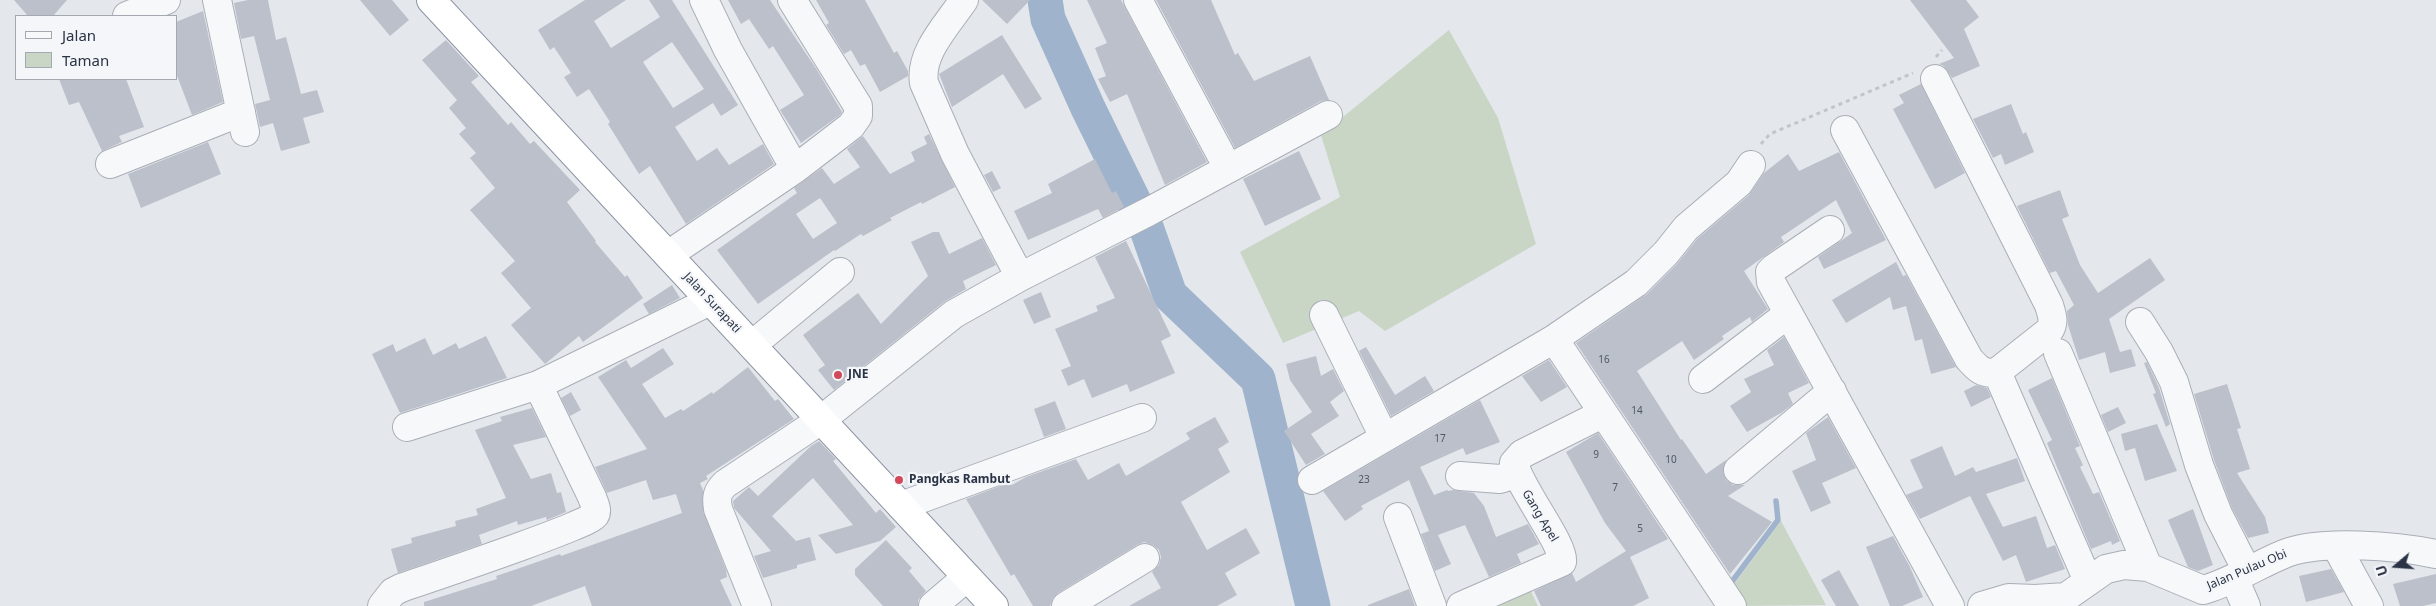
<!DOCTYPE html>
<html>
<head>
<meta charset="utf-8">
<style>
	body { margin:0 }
	#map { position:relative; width:2436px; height:606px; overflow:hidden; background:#e4e7ec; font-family:"Noto Sans",sans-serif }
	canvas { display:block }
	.legend { position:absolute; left:15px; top:15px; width:162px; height:65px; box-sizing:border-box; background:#f4f6f9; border:1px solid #a4a8b1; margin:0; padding:6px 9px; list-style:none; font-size:15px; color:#2b3445 }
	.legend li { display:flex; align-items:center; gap:10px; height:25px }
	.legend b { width:25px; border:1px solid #a4a8b1 }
	.north { position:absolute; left:2371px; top:541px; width:50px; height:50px; -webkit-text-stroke:4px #f4f6f9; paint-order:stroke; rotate:252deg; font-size:14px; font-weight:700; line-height:20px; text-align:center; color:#2b3445 }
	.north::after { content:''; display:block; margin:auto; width:18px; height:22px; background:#2b3445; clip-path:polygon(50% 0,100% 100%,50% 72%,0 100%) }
</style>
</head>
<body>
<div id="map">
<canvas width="2436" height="606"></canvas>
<ul class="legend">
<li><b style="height:6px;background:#f7f8fa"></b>Jalan</li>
<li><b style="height:14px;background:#c9d6c5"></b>Taman</li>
</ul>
<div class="north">U</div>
</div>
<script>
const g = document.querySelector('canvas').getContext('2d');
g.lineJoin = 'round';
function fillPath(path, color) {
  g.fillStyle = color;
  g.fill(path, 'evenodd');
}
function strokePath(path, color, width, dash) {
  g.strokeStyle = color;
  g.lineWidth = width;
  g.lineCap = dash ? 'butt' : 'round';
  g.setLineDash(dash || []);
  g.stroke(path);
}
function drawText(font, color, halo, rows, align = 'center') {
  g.font = font + ' "Noto Sans",sans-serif';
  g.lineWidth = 4.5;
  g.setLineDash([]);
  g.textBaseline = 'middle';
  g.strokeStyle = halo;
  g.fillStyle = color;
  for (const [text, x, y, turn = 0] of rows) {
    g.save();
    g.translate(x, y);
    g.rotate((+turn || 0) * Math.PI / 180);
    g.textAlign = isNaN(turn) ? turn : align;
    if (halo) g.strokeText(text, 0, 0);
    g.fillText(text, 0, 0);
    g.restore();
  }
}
const green = new Path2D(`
	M1449 30 1498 118 1536 244 1385 331 1359 311 1283 343 1240 252 1340 197 1321 135Z
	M1781 521 1826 605 1739 606 1729 591Z
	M1527 583 1538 606H1481Z`);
const stream = new Path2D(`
	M1728 587 1778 520 1776 501`);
const river = new Path2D(`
	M1045 0 1048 19 1088 108 1145 224 1170 295 1258 379 1313 606`);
const building = new Path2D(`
	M14 0H67L53 16H28Z
	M248 0H268L276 40 286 37 301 94 317 90 324 112 303 118 310 143 281 151 273 123 260 127 255 104 270 100 254 36 241 39 234 3Z
	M360 0H392L409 20 390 36Z
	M585 0H626L594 21 611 48 660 17 649 0H672L738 105 721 116 713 103 675 127 697 161 717 148 729 165 763 144 774 164 686 224 650 166 639 174 608 124 610 122 589 89 577 97 564 77 571 73 554 47 550 50 538 30ZM672 42 704 89 673 108 643 62Z
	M728 0H770L817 70 842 112 840 115 801 143 780 110 804 95 773 46 769 49 749 19 741 24Z
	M816 0H865L894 53 897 51 908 71V76L880 92 865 64 860 66 851 50 844 54 826 25 829 23Z
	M982 0H1030L1007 24Z
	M1087 0H1121L1207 162 1165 185 1127 94 1110 102 1098 79 1106 76 1095 48 1107 43Z
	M1156 0H1211L1235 55 1238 53 1254 81 1310 56 1329 100 1321 101 1235 148Z
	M1910 0H1966L1979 17 1964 29 1980 66 1952 78 1944 66 1939 64 1954 58Z
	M203 11 223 102 192 115 176 73V22Z
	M1002 35 1042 99 1025 109 1003 74 952 107 939 74Z
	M446 40 479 76 471 82 508 125 511 122 530 144 534 141 580 190 567 202 596 241 595 242 625 277 627 275 643 298 583 342 579 336 545 364 511 325 531 308 501 273 515 261 470 210 495 188 470 158 476 153 459 134 466 128 449 108 457 100 422 60Z
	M59 79H126L144 127 119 136 122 142 102 151 79 102 69 105Z
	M1921 84 1965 173 1935 189 1893 109 1904 103 1899 95Z
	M2011 104 2023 134 2026 132 2034 152 2005 165 2001 154 1993 158 1973 119Z
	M929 134 955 187 922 204 921 202 890 218 892 220 863 236 861 234 835 251 834 250 758 304 717 250 797 193 794 188 822 168 834 184 860 167 847 149 863 136 890 174 915 161 911 152 927 144 924 137ZM820 198 837 223 813 239 796 214Z
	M208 142 221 174 141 208 128 174Z
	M1299 151 1321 199 1265 226 1243 179Z
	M1839 152 1886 240 1824 269 1818 257 1852 233 1836 200 1781 237 1784 242 1744 271 1768 309 1752 322 1750 317 1722 336 1724 339 1694 360 1682 341 1637 371 1681 440 1682 439 1706 474 1726 460 1723 472 1726 480 1733 485H1745L1728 496 1772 522 1730 574 1576 343 1647 294 1677 264 1697 239 1749 195 1764 173 1788 154 1799 171Z
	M1095 159 1112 193 1116 191 1124 207 1103 218 1098 209 1028 240 1014 211 1052 193 1048 184Z
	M992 171 1001 188 993 192 984 175Z
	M2060 190 2069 216 2062 219 2080 265 2098 293 2150 258 2165 280 2109 319 2120 352 2131 349 2136 366 2110 373 2105 352 2079 360 2068 325 2067 311 2074 305 2056 271 2050 273 2017 206Z
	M933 232H939L949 254 982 238 996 265 963 281 966 289 944 302 834 390 818 370 825 365 803 335 858 293 881 324 928 276 911 242Z
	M1126 241 1171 336 1161 341 1175 373 1130 392 1127 384 1092 398 1084 379 1068 386 1061 370 1071 366 1055 329 1098 311 1096 306 1115 298 1095 257Z
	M1896 262 1903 276 1906 275 1956 367 1931 374 1922 339 1915 341 1906 306 1893 310 1890 297 1846 323 1832 300Z
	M672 285 680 298 649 314 643 304Z
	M1041 292 1051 317 1034 324 1023 300Z
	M486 336 507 378 400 413 372 354 393 344 396 352 425 338 433 355 456 343 459 349Z
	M1784 337 1809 383 1788 393 1793 404 1781 413 1747 432 1730 406 1751 392 1744 379 1774 365 1767 350Z
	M1366 347 1395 395 1425 376 1434 391 1391 416 1359 351Z
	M663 348 674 364 642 384 665 418 681 409 683 411 712 392 713 394 748 367 775 401 778 399 794 419 706 476 708 479 700 483 703 490V511L726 570 727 577 720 580 732 606H592L585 586 531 606H424V602L497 579 496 576 517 569 560 554 561 556 682 513 676 494 653 500 646 480 607 493 595 467 647 449 598 377 626 360 631 368Z
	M1316 356 1321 376 1333 369 1344 391 1330 402 1339 416 1311 434 1325 454 1306 465 1284 431 1312 412 1290 380 1286 364Z
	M1549 360 1567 387 1541 402 1522 376Z
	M2147 362 2159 388 2170 424 2166 427 2153 394 2156 393 2144 363Z
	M2052 378 2080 446 2075 448 2083 465 2080 467 2093 494 2099 492 2120 541 2112 545 2111 541 2091 549 2047 443 2052 440 2028 390Z
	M2227 384 2241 428 2237 429 2250 469 2237 473 2265 517 2269 533 2248 538 2232 508 2214 460 2194 394Z
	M1976 385 1987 388 1991 397 1971 407 1964 391Z
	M571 392 581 410 570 416 561 398Z
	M1480 400 1500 442 1466 455 1463 448 1420 467 1434 495 1447 490 1448 491 1453 490 1474 493 1484 506 1496 537 1528 524 1539 544 1517 554 1521 563 1489 577 1465 525 1438 535 1451 564 1435 571 1421 534 1429 531 1409 480 1361 506 1363 509 1345 521 1323 491Z
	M1055 401 1066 429 1044 437 1034 409Z
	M2118 407 2126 423 2108 432 2101 415Z
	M532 408 546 437 513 445 531 479 551 473 557 493 561 492 566 512 547 520 546 517 518 525 517 521 479 535 482 544 398 573 391 549 412 543 411 538 456 526 455 521 478 515 476 509 506 498 475 430 502 421 500 417Z
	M1215 417 1229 442 1218 449 1230 472 1181 502 1207 550 1246 528 1260 553 1225 573 1237 595 1217 606H1129L1161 588 1152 572 1159 565 1161 557 1159 550 1153 545 1144 542 1137 545 1058 593 1053 598 1050 606H1033L1014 574 1011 576 966 499 1011 482 1012 485 1026 477 1076 459 1088 480 1119 463 1126 476 1190 439 1186 433Z
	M1828 417 1856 468 1822 483 1831 503 1811 512 1792 471 1816 460 1806 433Z
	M2157 424 2177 471 2145 481 2135 448 2125 451 2121 434Z
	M1598 433 1668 539 1630 557 1649 598 1633 606H1541L1534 591 1572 573 1576 582 1626 551 1605 523 1566 452Z
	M819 441 836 459 833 461 876 513 880 509 896 527 880 541 836 554 818 535 853 525 813 478 772 516 796 541 810 537 816 560 797 565V568L763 578 754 556 771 551 734 508 733 501 749 487 758 496 811 446Z
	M1942 446 1955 476 1973 467 1976 472 2017 458 2025 481 1986 494 2003 527 2036 516 2047 548 2055 545 2065 569 2026 582 2016 555 2003 561 1970 496 1920 519 1906 495 1923 488 1910 460Z
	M2193 509 2213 565 2198 571 2188 567 2168 520Z
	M1893 536 1909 565 1923 597 1902 606H1890L1866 547Z
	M886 540 912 568 909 571 926 591 918 600V606H883L855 575V569Z
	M2331 569 2344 592 2306 602 2299 576Z
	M1839 570 1859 606H1836L1821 580Z
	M2436 574V603L2423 606H2400L2393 584Z
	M1409 589 1415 606H1368V605Z`);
const path = new Path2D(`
	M1936 57 1942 50
	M1761 144 1770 134 1913 73`);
const minor = new Path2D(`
	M217 0 245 132
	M704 0 728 50 795 169
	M964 0C948 24 919 53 924 83L955 154 1020 277
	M1138 0 1228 168
	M127 16 166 0
	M1845 130 1969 359C1977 368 1983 375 1997 372L2049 331C2055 322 2052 315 2049 305L1935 79
	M110 164 241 112
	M1830 230 1774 268 1770 272 1771 282 1950 606
	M668 255 795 169 851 126 858 116V106L792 0
	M1324 315 1384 437
	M2140 322 2159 352 2174 382 2199 465 2218 514 2247 571
	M1554 339 1732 606
	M752 345 840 272
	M2058 353 2148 567
	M1997 372 2088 581
	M1703 379 1788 314
	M407 427 538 385 710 301
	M1738 470 1832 391
	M1460 476 1500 479 1516 474
	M1312 480 1554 339 1636 283 1666 253 1686 228 1739 183 1751 165
	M901 506 1142 418
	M1398 517 1432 606
	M2336 546 2369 606
	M2234 578 2246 606
	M382 606 393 592 401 588C424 580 589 525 595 515 598 510 594 503 592 497L538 385
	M757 606 718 509C716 497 717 492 725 484L821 420 954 314 1020 277 1148 212 1328 115
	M933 606 967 577
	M1066 606 1145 558
	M1461 606 1562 562C1566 547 1519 487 1514 463L1522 454 1602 414
	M1982 606 2009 598 2035 599 2066 597 2106 569 2124 565 2148 567 2203 590C2232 582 2257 565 2284 554 2318 539 2399 546 2436 554`);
const highway = new Path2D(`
	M431 0 994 606`);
const markers = [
	[838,375,5,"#d1495b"],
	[899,480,5,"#d1495b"]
];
const numberNames = [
	["16",1604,360],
	["14",1637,411],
	["17",1440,439],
	["9",1596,455],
	["10",1671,460],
	["23",1364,480],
	["7",1615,488],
	["5",1640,529]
];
const streetNames = [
	["Jalan Surapati",712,303,47],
	["Gang Apel",1540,516,59],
	["Jalan Pulau Obi",2247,570,-23]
];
const poiNames = [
	["JNE",848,375],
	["Pangkas Rambut",909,480]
];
fillPath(green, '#c9d6c5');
strokePath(stream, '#9fb4cc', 5.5);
strokePath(river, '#9fb4cc', 35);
fillPath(building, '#bbc0ca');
strokePath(minor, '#a9aeb7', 30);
strokePath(highway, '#8b94a3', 30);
strokePath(path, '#c2c5cb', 3, [4, 4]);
strokePath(minor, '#f7f8fa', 28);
strokePath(highway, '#fff', 28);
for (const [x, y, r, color] of markers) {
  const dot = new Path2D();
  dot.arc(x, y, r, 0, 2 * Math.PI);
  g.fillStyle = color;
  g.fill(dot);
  strokePath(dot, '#f4f6f9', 2);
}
drawText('10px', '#4f5766', null, numberNames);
drawText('12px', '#2b3445', '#f4f6f9', streetNames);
drawText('bold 12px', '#2b3445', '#f4f6f9', poiNames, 'left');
</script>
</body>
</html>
